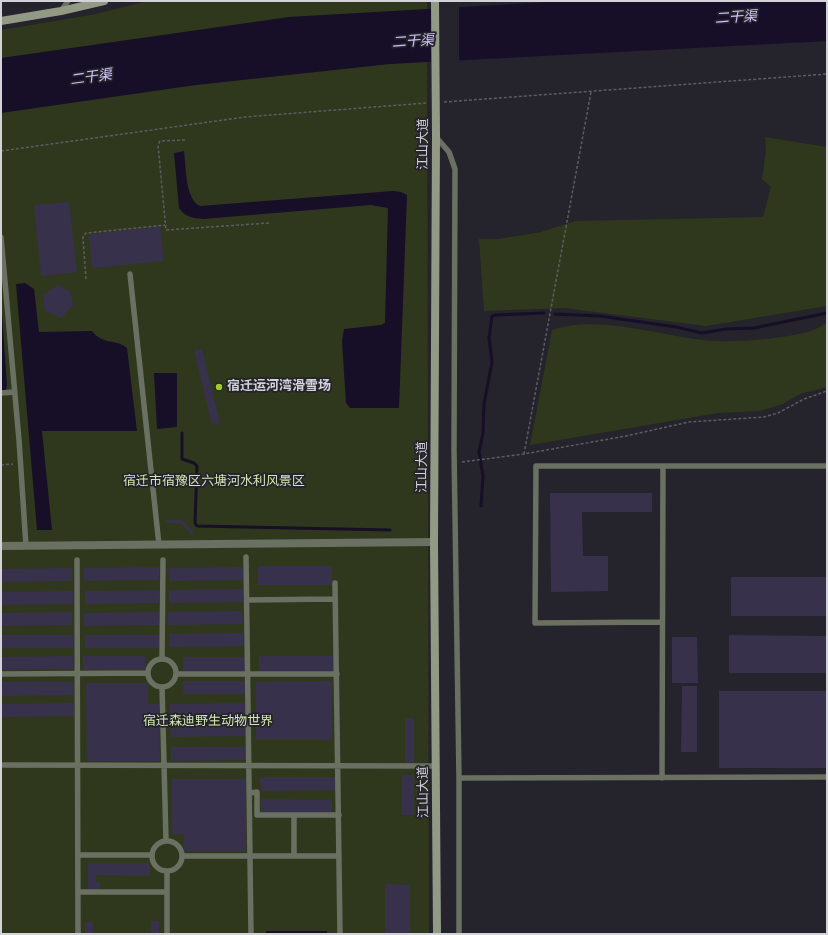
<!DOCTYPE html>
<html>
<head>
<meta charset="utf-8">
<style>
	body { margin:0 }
	#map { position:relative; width:828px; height:935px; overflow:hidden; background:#25232b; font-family:"DejaVu Sans",sans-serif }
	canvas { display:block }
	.frame { position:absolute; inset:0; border:2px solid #d3d2d8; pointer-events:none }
</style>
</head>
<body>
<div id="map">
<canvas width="828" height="935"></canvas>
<div class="frame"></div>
</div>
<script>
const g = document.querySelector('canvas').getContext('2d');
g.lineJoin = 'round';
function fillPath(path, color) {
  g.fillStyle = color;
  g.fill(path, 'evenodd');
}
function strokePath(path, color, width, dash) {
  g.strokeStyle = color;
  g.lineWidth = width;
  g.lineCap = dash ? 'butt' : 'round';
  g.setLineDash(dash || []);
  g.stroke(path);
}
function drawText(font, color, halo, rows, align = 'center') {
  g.font = font + ' "DejaVu Sans","Noto Sans SC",sans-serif';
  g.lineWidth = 3.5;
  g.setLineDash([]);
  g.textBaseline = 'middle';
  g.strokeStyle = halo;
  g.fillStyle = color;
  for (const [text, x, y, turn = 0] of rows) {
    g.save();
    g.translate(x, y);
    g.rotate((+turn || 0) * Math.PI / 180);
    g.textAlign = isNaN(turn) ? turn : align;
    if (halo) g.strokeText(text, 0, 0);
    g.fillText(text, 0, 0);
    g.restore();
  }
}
const green = new Path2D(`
	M148 1H427L429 934H1V30L96 14Z
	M765 137 827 147V306L706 326 564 308 484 311 479 239H498L541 232 575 221 763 217 771 187 762 179 766 150Z
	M827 322V387L800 394 783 404 760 411 718 413 530 445 552 330C598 313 666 338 715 341 737 342 760 340 782 337 798 334 814 333 827 322Z`);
const water = new Path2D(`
	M566 1H827V41L390 64 196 85 1 113V58L289 17Z
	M184 151C186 167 185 199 200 206L393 191 401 192 407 195 399 408H350L346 403 342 341 344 329 381 325 385 323 388 208 371 205 203 219C193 218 185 217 179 208L174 153Z
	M25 283 34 289 39 332 92 331C104 346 115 338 127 348L137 431H42L52 530H37L16 284Z
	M1 301 7 385 6 390H1Z
	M154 373H177V427L157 429Z
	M266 931H327V934H266Z`);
const pier = new Path2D(`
	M459 5V62L431 63V7Z`);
const stream = new Path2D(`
	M555 314 600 316 676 327 702 333 726 329 754 328 827 313
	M182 433V459L194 463 197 466 195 523 197 526 390 530
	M481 506 483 476 479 452 483 433 484 404 492 362 489 338 492 316 496 315 544 313`);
const building = new Path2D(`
	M69 202 77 272 41 276 34 205Z
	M160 227 164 261 92 268 89 234Z
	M58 285 71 292 73 305 61 318 45 311 43 295Z
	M202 349 220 423 212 425 194 350Z
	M550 493H652V512H582L583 556H608V591L551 592Z
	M165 520H182L194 533 192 536 181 523H165Z
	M258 566H332V585H258Z
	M159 567V580L84 581V568Z
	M243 567V580L169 581 168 568Z
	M72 568V581L1 582V569Z
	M731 577H827V616H731Z
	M243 589V602L169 603V590Z
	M159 590V603L85 604V591Z
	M73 591V604L1 605V592Z
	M242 611 243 624 168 625V612Z
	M72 612V625L1 626V613Z
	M159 612V625L84 626V613Z
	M243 633V646L169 647V634Z
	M1 635H73V648H1Z
	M85 635H159V648H85Z
	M729 635 827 636V673H729Z
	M672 637H697L698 683H672Z
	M73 656V669L1 670V657Z
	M83 656H145V670H83Z
	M259 656H333V671H259Z
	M183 657H245V671H183Z
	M183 681H245V694H183Z
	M332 681V740H256V682Z
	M1 682H73L74 695 1 696Z
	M86 683H148V704H159L160 761H87Z
	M682 686H697V752H681Z
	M719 691H827V768H719Z
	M74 703V716L1 717V704Z
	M245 703V716L170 717V704Z
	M405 718H414V763H405Z
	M245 723V736L171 737 170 724Z
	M171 747H246V760L171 761Z
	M402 775H414V815H402Z
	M260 777H336V790L261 791Z
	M172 779H246V851H184V834H172Z
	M261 799 332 800V812H261Z
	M88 863H150V876L96 875V882H100V889H88Z
	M385 884 410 885V934H385Z
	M151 921H159V934H151Z
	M85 922H93V934H85Z`);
const path = new Path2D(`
	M444 102 827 74
	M185 140 160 141 158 145 166 230 269 223
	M1 151 245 117 426 103
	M86 279 83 239V236L86 233 165 225
	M524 454 591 92
	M462 462 524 454 626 436 689 422 764 417 778 413 804 399 827 391
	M1 465 13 464`);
const lane = new Path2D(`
	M61 11 68 1
	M436 137 449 152 455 169 454 449 459 778V934
	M1 237 19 440 26 546
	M130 274 159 545
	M1 393 15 392
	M246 557 251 934
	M77 560 78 934
	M335 583 340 934
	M247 600 335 599
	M662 622 535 623 536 466H827
	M162 658 163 560
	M148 673a14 14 0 1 1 28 0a14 14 0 1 1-28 0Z
	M1 674 148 673
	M176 674H337
	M162 687 166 841
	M1 765 435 766
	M459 778 827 777
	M662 778 663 466
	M250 793 257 792V815H339
	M294 815V856
	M152 856a15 15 0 1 1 30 0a15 15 0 1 1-30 0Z
	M78 855H152
	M182 856H339
	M167 871V934
	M78 892H167`);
const street = new Path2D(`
	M1 546 434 542`);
const secondary = new Path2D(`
	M1 21 61 11 104 1
	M436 137 434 542 437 934`);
const secondaryBridge = new Path2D(`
	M435 1 436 137`);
const markers = [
	[219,387,4,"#9eca2e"]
];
const streetNames = [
	["江山大道",424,144,-90],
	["江山大道",423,467,-90],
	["江山大道",424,792,-91]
];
const poiNames = [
	["宿迁运河湾滑雪场",227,387]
];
const parkNames = [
	["宿迁市宿豫区六塘河水利风景区",214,482],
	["宿迁森迪野生动物世界",208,722]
];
const waterNames = [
	["二干渠",736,18,-4],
	["二干渠",413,42,-4],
	["二干渠",91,78,-8]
];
fillPath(green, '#2f381d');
fillPath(water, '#160f27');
fillPath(pier, '#25232b');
strokePath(stream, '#160f27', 3);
fillPath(building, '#38314c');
strokePath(path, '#5d5b63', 1.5, [3, 2]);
strokePath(lane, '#6a7062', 5.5);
strokePath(street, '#6a7062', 8);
strokePath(secondary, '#929a85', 8);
strokePath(secondaryBridge, '#929a85', 8);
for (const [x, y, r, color] of markers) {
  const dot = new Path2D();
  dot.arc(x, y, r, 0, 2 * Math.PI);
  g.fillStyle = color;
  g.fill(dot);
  strokePath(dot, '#25232b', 1.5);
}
drawText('13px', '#d3d2d8', '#25232b', streetNames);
drawText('bold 13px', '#d3d2d8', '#25232b', poiNames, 'left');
drawText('13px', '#d3e8b0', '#25232b', parkNames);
drawText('italic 14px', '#d1c4fc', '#25232b', waterNames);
</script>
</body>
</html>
